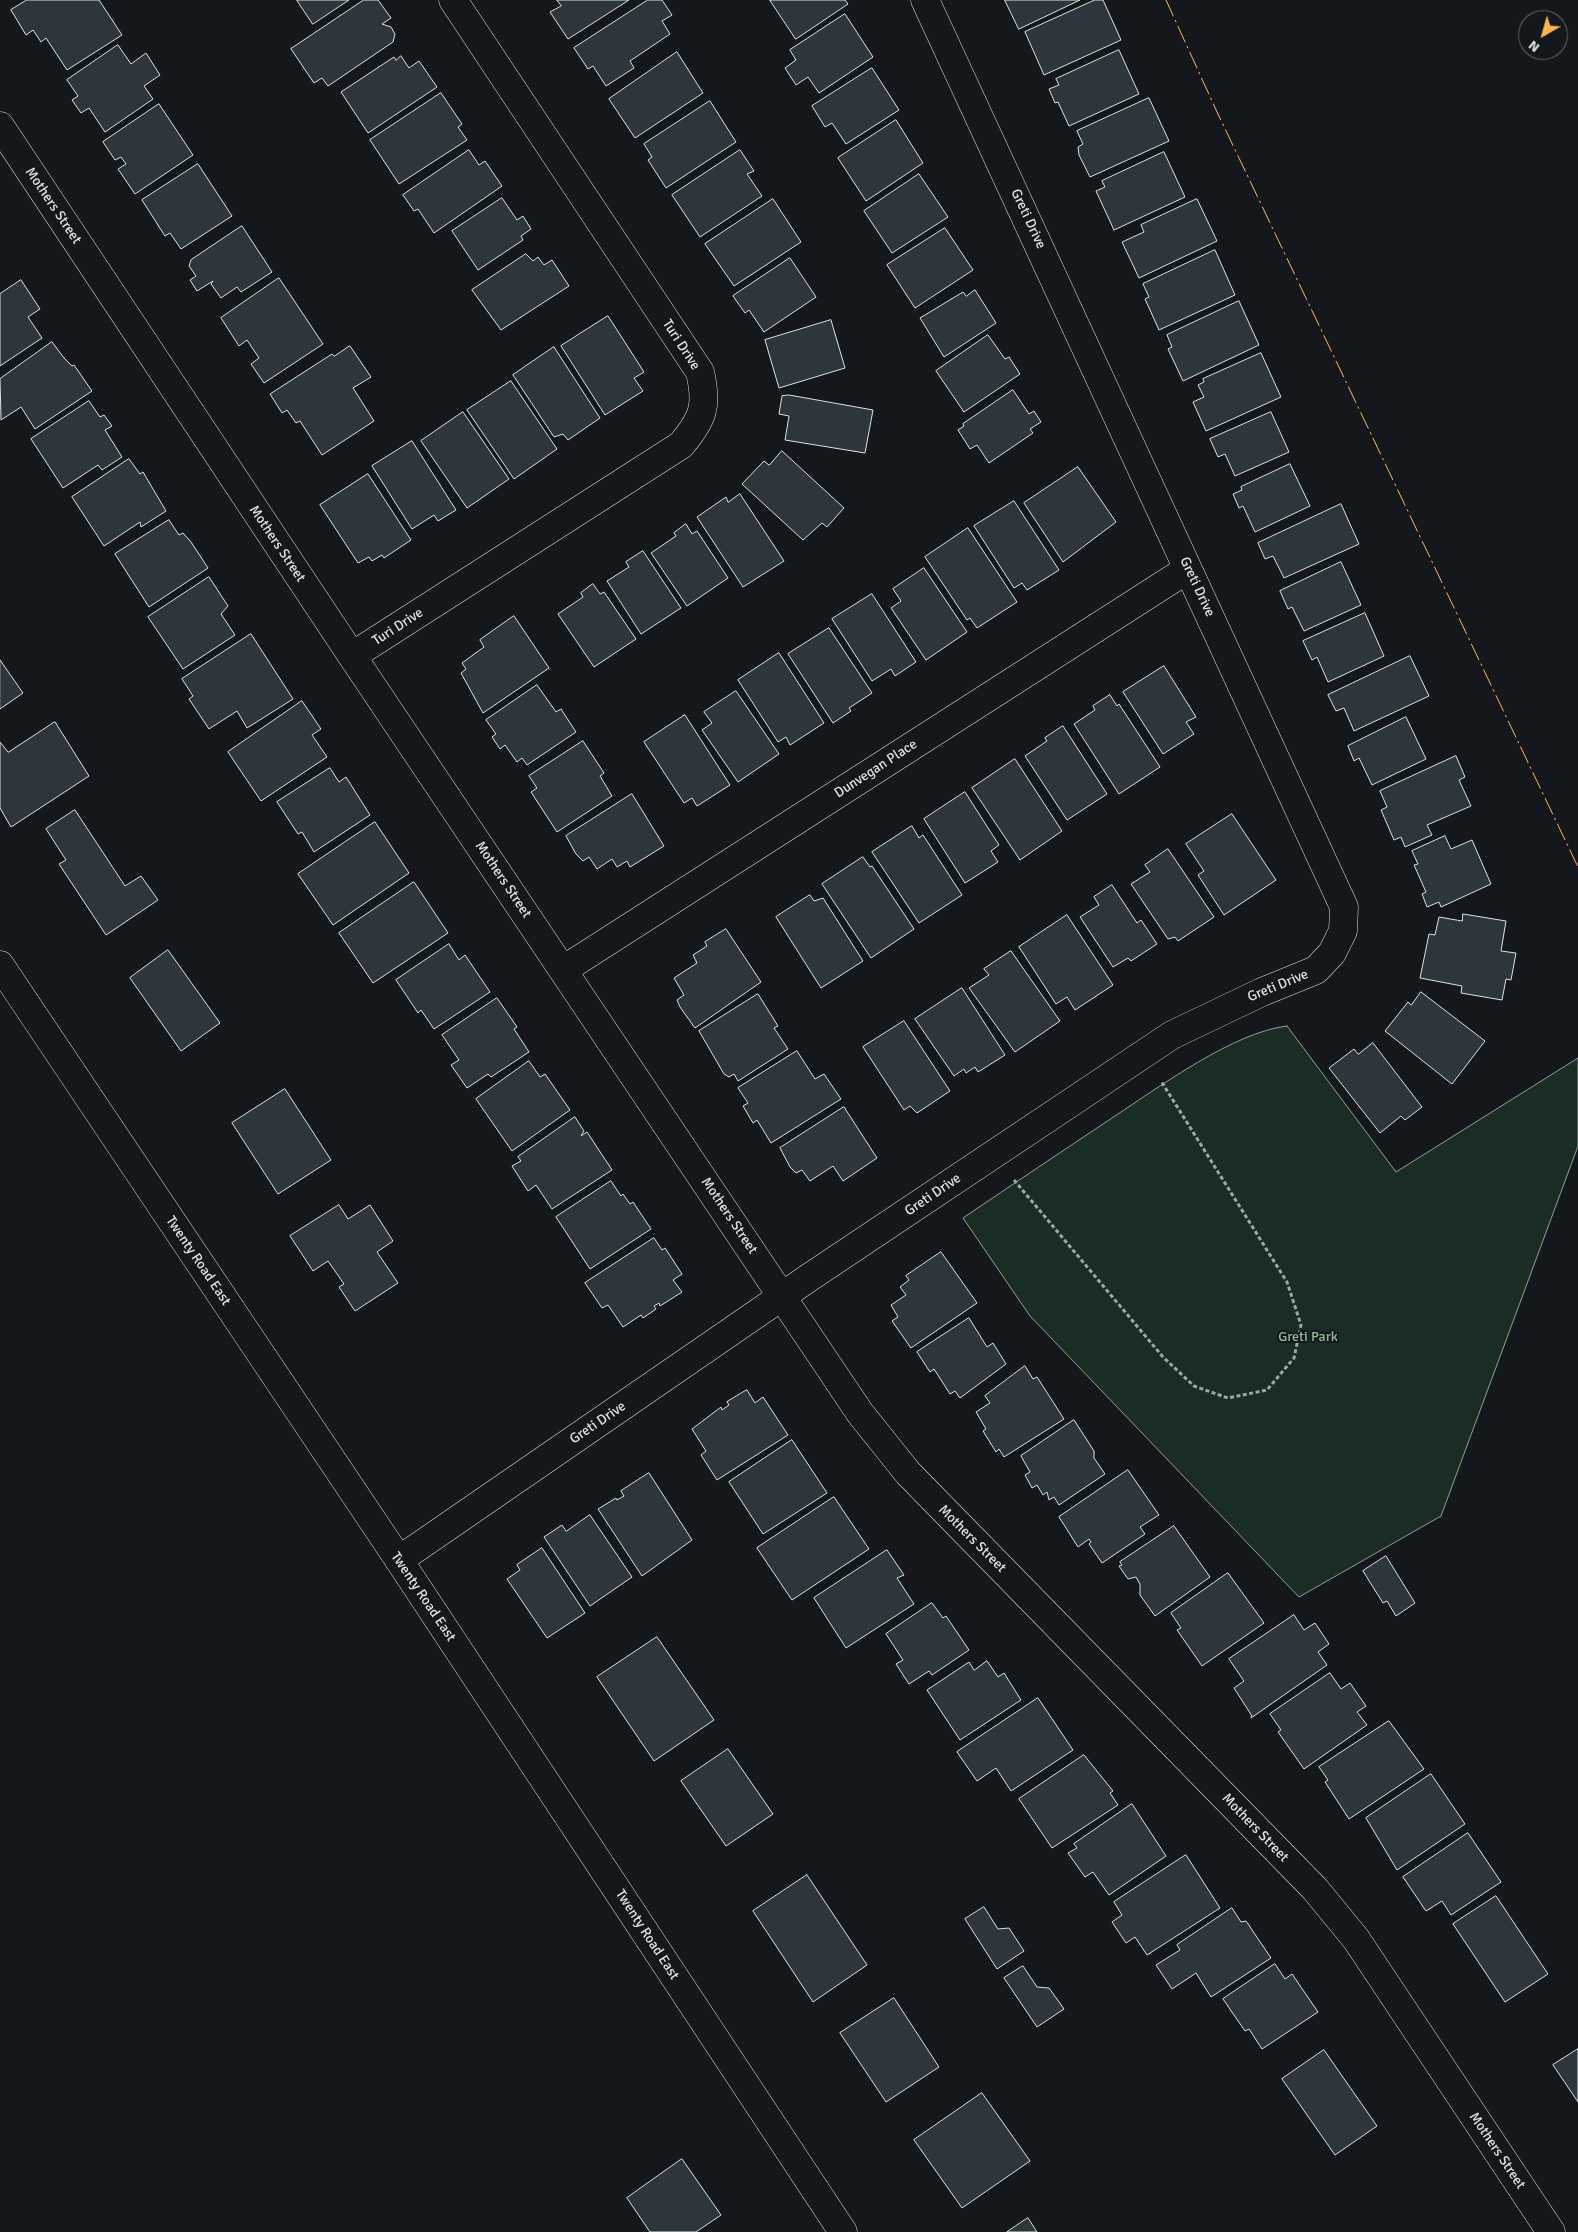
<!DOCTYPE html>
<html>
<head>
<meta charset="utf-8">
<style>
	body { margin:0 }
	#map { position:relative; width:1578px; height:2232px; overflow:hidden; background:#14181c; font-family:Signika,sans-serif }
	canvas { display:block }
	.north { position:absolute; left:1518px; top:10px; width:50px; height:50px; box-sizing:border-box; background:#14181c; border:1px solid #626a69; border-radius:50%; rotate:218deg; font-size:14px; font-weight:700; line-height:20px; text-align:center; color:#d8e6dc }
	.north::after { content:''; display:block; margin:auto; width:18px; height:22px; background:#ffb74d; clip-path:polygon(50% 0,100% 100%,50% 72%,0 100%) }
</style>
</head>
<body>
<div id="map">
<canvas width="1578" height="2232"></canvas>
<div class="north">N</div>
</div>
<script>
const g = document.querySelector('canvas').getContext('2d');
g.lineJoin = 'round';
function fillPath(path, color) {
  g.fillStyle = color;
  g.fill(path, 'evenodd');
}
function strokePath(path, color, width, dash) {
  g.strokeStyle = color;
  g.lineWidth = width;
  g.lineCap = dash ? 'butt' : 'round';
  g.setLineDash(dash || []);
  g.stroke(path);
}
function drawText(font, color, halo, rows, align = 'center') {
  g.font = font + ' Signika,sans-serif';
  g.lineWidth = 4;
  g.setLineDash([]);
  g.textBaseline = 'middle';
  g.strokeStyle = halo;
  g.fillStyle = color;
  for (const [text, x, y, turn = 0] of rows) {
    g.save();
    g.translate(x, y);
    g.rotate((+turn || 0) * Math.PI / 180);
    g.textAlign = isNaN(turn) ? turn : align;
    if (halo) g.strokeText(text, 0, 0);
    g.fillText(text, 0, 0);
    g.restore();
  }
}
const green = new Path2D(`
	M1287 1026 1396 1172 1578 1058V1146L1441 1516 1299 1597 1030 1316 963 1218C1013 1184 1064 1150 1115 1116 1159 1087 1234 1032 1287 1026Z`);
const building = new Path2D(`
	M27 0H99L122 35 67 70 46 38 41 42 33 30 26 35 11 10Z
	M297 0H349L313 24Z
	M364 0H378L391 18 382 24 391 27 395 34 393 42 328 86 322 78 314 83 291 49Z
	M557 0H629L568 39 550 12 561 6Z
	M648 0H662L672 15 662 21 670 34 630 61 634 68 606 86 593 66 588 69 574 48Z
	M770 0H845L848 4 796 39Z
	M1005 0H1080L1019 29Z
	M1095 0H1103L1121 40 1044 75 1025 32Z
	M845 14 873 57 819 93 808 77 796 85 785 68 796 60 790 50Z
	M118 45 131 64 146 53 160 75 144 86 153 99 105 132 89 108 81 113 72 100 78 96 67 80Z
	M1119 50 1139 94 1069 126 1058 102 1055 103 1049 89 1059 85 1056 79Z
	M677 52 703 93 635 138 609 99Z
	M401 56 409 68 419 61 437 87 368 133 341 92 394 57 396 60Z
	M872 68 899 110 846 144 832 123 825 127 812 106Z
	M441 93 462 124 458 127 467 140 399 184 370 140Z
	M1149 98 1169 141 1090 177 1079 155 1078 147 1083 144 1077 131Z
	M710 101 736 142 666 188 648 160 652 157 644 144Z
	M159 104 193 155 135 194 118 169 126 164 121 157 115 160 103 142Z
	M896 120 923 163 866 201 838 158Z
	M469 150 479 165 485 161 502 186 434 233 418 209 414 211 403 195Z
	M740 150 754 171 747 174 762 196 700 237 672 195Z
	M1164 152 1185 197 1114 230 1096 191 1105 187 1102 181Z
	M198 164 232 216 181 249 170 233 165 236 142 200Z
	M919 174 948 217 892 253 864 211Z
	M502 198 517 220 523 216 531 229 521 236 523 240 478 270 452 231Z
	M773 199 801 242 734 286 705 244Z
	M1197 199 1217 241 1139 278 1122 242 1144 232 1141 225Z
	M242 226 272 272 241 292 237 287 221 298 211 284 213 281 197 291 190 280 196 276 189 266 191 260Z
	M945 228 973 270 915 308 887 265Z
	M1215 250 1235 295 1159 330 1145 299 1149 297 1143 284Z
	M526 254 533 261 538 257 544 265 552 260 569 286 501 330 472 290Z
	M790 258 816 297 764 332 749 310 745 313 733 296Z
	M279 278 323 344 264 383 251 364 259 358 247 340 239 346 221 318Z
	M21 280 40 309 28 317 42 338 0 366V294Z
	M975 290 996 323 944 357 920 318 963 292 966 296Z
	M1239 301 1259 345 1183 381 1168 349 1172 347 1167 335Z
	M608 316 644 372 634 378 643 391 605 415 561 346Z
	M831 320 845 368 779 388 765 340Z
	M988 335 1005 359 1009 357 1020 374 964 412 936 371Z
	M52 342 64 358 72 366 74 365 92 391 35 429 21 407 1 420 0 379Z
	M350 346 371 377 353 388 374 421 322 455 300 421 296 423 287 410 282 413 270 394 332 354 334 356Z
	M554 347 600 418 568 440 563 434 554 437 513 375Z
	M1261 353 1281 397 1206 431 1193 402 1204 397 1198 385 1204 382 1203 379Z
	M511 381 557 449 514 479 467 410Z
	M1013 390 1029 414 1034 411 1041 422 1030 429 1033 433 989 463 977 445 970 449 958 430 964 426 963 424Z
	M789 395 873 410 865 453 785 440 789 416 779 414 782 396Z
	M89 401 100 417 104 415 112 426 105 430 122 457 102 470 98 465 63 488 31 439Z
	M463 412 509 479 467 508 421 441Z
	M1271 412 1289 452 1235 476 1225 454 1218 457 1210 439Z
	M412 441 456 510 438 521 434 515 412 529 372 466Z
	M782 451 844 508 827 527 822 523 803 540 742 484 764 461 769 465Z
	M129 459 140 474 143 472 166 511 141 527 140 522 104 546 72 497Z
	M1290 464 1310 506 1255 532 1243 506 1239 508 1233 494 1242 490 1241 487Z
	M1078 467 1116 522 1063 562 1024 503Z
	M368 474 411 540 384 558 382 555 372 561 369 557 358 563 320 505Z
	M740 494 784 561 743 587 697 517 726 497 728 502Z
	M1014 501 1059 570 1027 590 1022 583 1014 588 974 526Z
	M1341 504 1359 544 1284 578 1273 556 1265 559 1258 543Z
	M169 520 179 535 183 533 191 542 208 568 149 607 115 554Z
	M686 524 692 534 697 531 728 578 687 606 651 553 676 536 674 533Z
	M968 528 1017 602 977 628 970 618 967 620 925 557Z
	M643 551 681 608 641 634 607 581 629 567 626 562Z
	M1341 562 1361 605 1304 631 1292 607 1288 609 1280 591Z
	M924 568 967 632 926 660 891 608 901 601 893 589Z
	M209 577 228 606 221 614 235 635 183 669 148 617Z
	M593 584 600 594 604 592 636 639 594 667 558 614 583 597 581 593Z
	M872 594 916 662 895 676 891 669 872 681 832 619Z
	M1365 613 1384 656 1328 682 1317 657 1312 660 1303 641Z
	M514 616 549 668 483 713 461 673 466 669 462 663 484 647 480 640Z
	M829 628 872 693 849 708 851 711 833 723 788 654Z
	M251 634 293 699 247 728 237 711 209 729 189 699 193 696 182 679Z
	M779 653 824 723 790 745 786 737 778 742 738 680Z
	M1410 656 1429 696 1354 731 1344 708 1336 711 1328 695Z
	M0 660 23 693 0 709Z
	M1164 666 1196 717 1186 722 1194 734 1163 754 1123 692Z
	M537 685 556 712 561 709 576 732 527 765 522 758 517 762 505 745 500 749 492 737 496 734 486 720Z
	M736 691 779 754 738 782 702 730 712 723 704 712Z
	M1110 695 1117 706 1119 704 1160 767 1119 794 1074 724 1095 710 1093 706Z
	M302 701 321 729 312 735 327 757 261 801 228 752Z
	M685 715 730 785 697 806 692 798 684 803 644 742Z
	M1406 717 1426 759 1372 785 1359 758 1354 761 1348 746Z
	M55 722 89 776 11 827 0 808V742L8 752Z
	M1063 726 1107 794 1067 820 1025 756 1047 741 1045 738Z
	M583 741 604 773 600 776 612 796 557 832 531 792 537 788 529 776Z
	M1456 756 1465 777 1459 780 1471 806 1427 825 1432 835 1405 847 1401 837 1394 840 1381 810 1387 807 1380 791Z
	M1015 759 1062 831 1020 860 972 788Z
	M330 768 339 782 346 777 370 815 314 852 302 832 298 834 277 802Z
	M965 792 999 845 991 851 998 862 965 883 924 819Z
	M632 794 664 846 630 867 627 861 617 867 612 859 597 869 589 857 583 861 576 854 566 836Z
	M75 810 125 886 141 876 158 900 106 935 59 864 66 860 46 829Z
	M1232 814 1276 880 1224 915 1198 875 1204 871 1186 844Z
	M375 822 409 873 333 925 298 874Z
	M912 826 919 838 923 835 962 895 919 923 872 852Z
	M1445 836 1451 849 1472 840 1491 884 1441 907 1439 902 1427 907 1422 894 1426 892 1414 865 1418 864 1412 851Z
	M1168 849 1214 917 1178 941 1175 937 1168 939 1131 884 1150 872 1145 865Z
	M863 857 870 867 872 866 914 929 871 958 822 884Z
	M414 882 448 933 373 983 339 933Z
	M1112 885 1137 923 1141 920 1157 944 1131 961 1128 958 1113 967 1080 917 1099 905 1094 897Z
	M810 895 814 901 823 898 863 961 821 988 776 917Z
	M1463 914 1506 921 1501 951 1516 953 1511 980 1506 979 1502 1000 1461 993 1462 986 1420 978 1429 934 1435 935 1439 917 1462 921Z
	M1067 915 1113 985 1075 1010 1067 997 1056 1004 1019 947Z
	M726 929 761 982 695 1028 680 1007 677 1000 684 995 674 978 697 963 693 955 707 946 705 942Z
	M449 944 459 960 465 955 490 992 434 1029 421 1010 418 1013 396 980Z
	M168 950 220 1023 181 1051 130 978Z
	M1011 951 1060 1021 1015 1052 969 988 989 975 984 969Z
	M962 988 1005 1055 978 1072 975 1067 966 1073 964 1069 954 1076 915 1019Z
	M1421 992 1485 1041 1452 1084 1385 1031 1408 1002 1411 1005Z
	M758 994 778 1026 774 1028 788 1049 738 1081 734 1074 729 1077 724 1074 699 1031Z
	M497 998 517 1027 514 1029 529 1052 491 1077 488 1074 467 1088 451 1065 459 1060 442 1035Z
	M904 1021 950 1091 917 1113 910 1106 904 1110 863 1047Z
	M1373 1043 1422 1107 1405 1120 1401 1116 1380 1133 1329 1068 1354 1049 1358 1054Z
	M797 1051 815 1079 824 1074 841 1099 771 1143 757 1120 753 1123 743 1106 748 1103 738 1088Z
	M529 1061 540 1077 545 1074 570 1110 512 1151 476 1099Z
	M285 1089 331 1160 278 1194 232 1123Z
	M844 1107 877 1158 843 1181 833 1166 810 1181 802 1170 796 1173 790 1167 780 1148Z
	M575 1117 584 1131 581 1136 587 1132 612 1170 552 1209 536 1185 528 1191 512 1166 521 1161 518 1157Z
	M611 1181 621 1196 623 1194 630 1204 633 1202 651 1229 590 1269 556 1217Z
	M339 1205 348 1219 370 1205 393 1241 377 1252 398 1283 355 1311 339 1287 344 1284 328 1261 313 1271 290 1236Z
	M654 1238 662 1250 665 1248 682 1274 673 1280 682 1292 660 1306 659 1303 654 1306 656 1309 643 1318 641 1315 623 1327 608 1305 602 1308 585 1283Z
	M941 1252 977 1303 911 1348 892 1321 898 1317 891 1305 906 1295 900 1287 909 1280 906 1276Z
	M969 1318 987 1347 993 1343 1006 1364 960 1398 955 1391 950 1394 934 1369 930 1372 917 1352Z
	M1025 1366 1033 1379 1037 1377 1064 1419 1004 1457 999 1449 996 1452 983 1431 986 1429 976 1412 990 1403 985 1396Z
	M747 1390 755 1403 763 1397 788 1435 717 1480 701 1455 706 1451 692 1429 721 1407 722 1410 729 1405 727 1402Z
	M1074 1420 1094 1451V1458L1105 1474 1059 1505 1054 1497 1049 1500 1047 1492 1043 1495 1037 1485 1032 1488 1025 1475 1030 1472 1021 1456Z
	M792 1440 827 1493 763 1534 729 1482Z
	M1128 1470 1159 1515 1140 1527 1145 1534 1102 1563 1089 1544 1091 1542 1089 1539 1078 1547 1059 1517Z
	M649 1473 692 1540 642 1576 598 1509 616 1498 617 1500 624 1496 621 1491Z
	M834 1497 869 1549 792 1600 757 1548Z
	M590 1515 632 1577 590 1606 544 1537 562 1525 566 1531Z
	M1174 1526 1210 1577 1155 1616 1140 1595V1584L1136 1577 1128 1579 1119 1566 1122 1565 1120 1562Z
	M542 1548 585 1613 547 1638 507 1579 520 1570 517 1565Z
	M887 1550 904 1575 897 1578 914 1604 846 1648 814 1598Z
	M1386 1556 1415 1603 1396 1616 1387 1601 1383 1603 1363 1571Z
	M1228 1573 1264 1623 1202 1666 1177 1630 1181 1628 1171 1613Z
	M932 1603 943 1618 946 1616 969 1650 932 1675 929 1671 909 1684 896 1664 903 1660 886 1634Z
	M1294 1615 1304 1630 1315 1623 1329 1644 1318 1652 1327 1665 1251 1718 1252 1716 1234 1688 1244 1681 1229 1659Z
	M657 1637 714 1720 654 1761 597 1677Z
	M987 1661 998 1677 1004 1673 1021 1700 960 1740 927 1690 969 1662 974 1670Z
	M1330 1673 1341 1689 1350 1683 1366 1706 1357 1712 1367 1725 1304 1769 1278 1732 1281 1730 1270 1714Z
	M1038 1698 1073 1750 1011 1791 996 1768 977 1781 957 1752Z
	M1389 1721 1424 1769 1349 1819 1325 1782 1328 1780 1319 1767Z
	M728 1749 773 1814 726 1846 681 1781Z
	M1084 1755 1113 1791 1110 1793 1118 1805 1052 1848 1019 1799Z
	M1431 1774 1465 1824 1397 1870 1366 1818Z
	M1132 1804 1166 1856 1109 1895 1093 1872 1085 1877 1068 1853 1077 1848 1074 1844Z
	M1468 1833 1501 1882 1451 1915 1442 1901 1426 1911 1403 1877Z
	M1186 1855 1220 1908 1147 1955 1135 1937 1126 1943 1112 1922 1122 1915 1114 1902Z
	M807 1875 867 1965 813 2002 753 1911Z
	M1496 1896 1548 1974 1505 2002 1453 1924Z
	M984 1907 998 1929 1009 1928 1024 1951 997 1969 965 1919Z
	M1232 1908 1241 1922 1246 1921 1271 1958 1211 1997 1196 1973 1172 1989 1156 1965 1180 1950 1177 1945Z
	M1275 1964 1285 1979 1292 1974 1318 2012 1262 2049 1249 2029 1245 2031 1223 1999Z
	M1023 1966 1037 1987 1049 1988 1064 2009 1037 2027 1004 1978Z
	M894 1998 939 2067 886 2102 840 2033Z
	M1578 2049V2102L1553 2065Z
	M1324 2050 1377 2126 1335 2155 1282 2079Z
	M982 2093 1030 2161 962 2208 914 2140Z
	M682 2159 721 2215 696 2232H650L627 2198Z
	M1028 2218 1037 2232H1007Z`);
const path = new Path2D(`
	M1014 1180 1163 1357 1194 1386 1228 1398 1267 1390 1294 1358 1301 1325 1287 1282 1161 1081`);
const street = new Path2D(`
	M0 126 352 656 860 1413 908 1473 1315 1889 1356 1939 1551 2232
	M352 656 681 445C703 419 708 406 700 372L453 0
	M563 970 1188 569
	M399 1560 810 1277 1172 1035 1262 992 1316 970 1332 953 1343 931 1344 907 925 0`);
const secondary = new Path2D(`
	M0 965 399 1560 843 2232`);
const power = new Path2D(`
	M1166 0 1217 112 1578 867`);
const streetNames = [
	["Mothers Street",53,206,56],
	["Greti Drive",1028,219,65],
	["Turi Drive",681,345,57],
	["Mothers Street",277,544,56],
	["Greti Drive",1197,587,65],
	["Turi Drive",398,627,-33],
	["Dunvegan Place",876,769,-33],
	["Mothers Street",503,880,56],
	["Greti Drive",1278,986,-22],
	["Greti Drive",933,1195,-34],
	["Mothers Street",729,1216,56],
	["Twenty Road East",198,1261,56],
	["Greti Drive",598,1423,-34],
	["Mothers Street",972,1539,45],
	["Twenty Road East",423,1597,56],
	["Mothers Street",1255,1828,46],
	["Twenty Road East",647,1935,57],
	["Mothers Street",1497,2151,56]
];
const parkNames = [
	["Greti Park",1308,1337]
];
fillPath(green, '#1a2d24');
strokePath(green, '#939e99', 1);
fillPath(building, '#2c363c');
strokePath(building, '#d8e6dc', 1);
strokePath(street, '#d8e6dc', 29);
strokePath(secondary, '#d8e6dc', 29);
strokePath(path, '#9da8a2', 3, [4, 2.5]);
strokePath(street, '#14181c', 28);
strokePath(secondary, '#14181c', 28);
strokePath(power, '#ffb74d', 1, [18, 4, 2.5, 4]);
drawText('14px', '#d8e6dc', '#14181c', streetNames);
drawText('14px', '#8ac095', '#14181c', parkNames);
</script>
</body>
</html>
